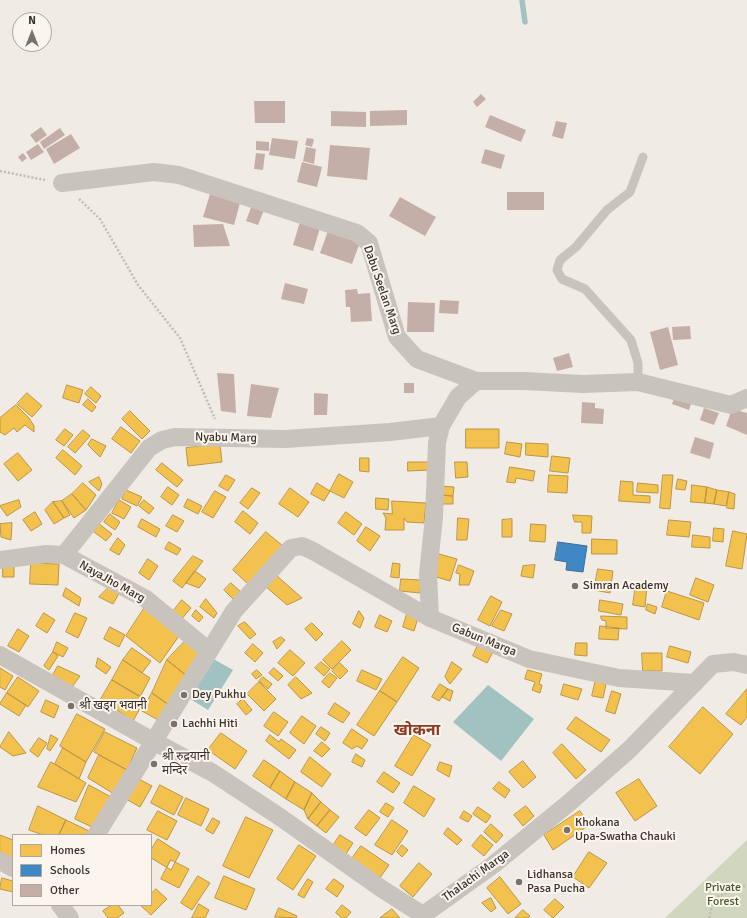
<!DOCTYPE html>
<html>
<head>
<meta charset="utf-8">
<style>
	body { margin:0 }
	#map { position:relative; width:747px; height:918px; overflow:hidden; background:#f0ebe5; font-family:Signika,sans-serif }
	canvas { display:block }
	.legend { position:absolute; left:12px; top:834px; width:140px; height:72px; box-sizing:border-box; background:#fbf5ee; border:1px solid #aea6a0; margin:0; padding:5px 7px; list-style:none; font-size:12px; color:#3b302b }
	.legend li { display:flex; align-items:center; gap:8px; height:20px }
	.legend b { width:20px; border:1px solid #aea6a0 }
	.north { position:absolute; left:12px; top:12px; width:40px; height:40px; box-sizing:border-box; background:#fbf5ee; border:1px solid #aea6a0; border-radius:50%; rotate:0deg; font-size:11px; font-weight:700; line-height:16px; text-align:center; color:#3b302b }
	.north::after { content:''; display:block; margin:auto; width:14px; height:18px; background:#7a716c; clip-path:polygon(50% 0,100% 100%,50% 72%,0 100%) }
</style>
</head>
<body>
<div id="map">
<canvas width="747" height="918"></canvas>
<ul class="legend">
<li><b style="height:11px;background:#f2c14e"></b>Homes</li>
<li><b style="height:11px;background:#3f88c5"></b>Schools</li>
<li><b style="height:11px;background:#c3afa7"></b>Other</li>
</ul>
<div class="north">N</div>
</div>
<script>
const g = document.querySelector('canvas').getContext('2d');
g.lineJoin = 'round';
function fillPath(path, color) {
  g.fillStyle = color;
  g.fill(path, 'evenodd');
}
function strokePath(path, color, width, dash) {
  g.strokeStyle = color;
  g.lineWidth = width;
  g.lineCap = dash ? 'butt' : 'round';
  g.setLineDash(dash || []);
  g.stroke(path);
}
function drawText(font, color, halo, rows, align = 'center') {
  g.font = font + ' Signika,"Noto Sans Devanagari",sans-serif';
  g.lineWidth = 4;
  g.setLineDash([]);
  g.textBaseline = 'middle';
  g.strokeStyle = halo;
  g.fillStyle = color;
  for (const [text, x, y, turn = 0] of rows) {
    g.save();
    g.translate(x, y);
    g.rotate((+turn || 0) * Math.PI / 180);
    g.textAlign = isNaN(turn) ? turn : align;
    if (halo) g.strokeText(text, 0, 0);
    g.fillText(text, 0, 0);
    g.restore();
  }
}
const green = new Path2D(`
	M747 840V918H665Z`);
const water = new Path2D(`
	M208 656 233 670 208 710 184 695Z
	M488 685 534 719 501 761 453 722Z`);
const homes = new Path2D(`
	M67 385 83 390 79 403 63 398Z
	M91 387 101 396 96 403 85 394Z
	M27 393 42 406 32 417 17 404Z
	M88 399 96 407 92 412 83 405Z
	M16 405 29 418 34 426V432L25 425 17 432 14 428 5 435 0 432V418Z
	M130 411 150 431 142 439 122 419Z
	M121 427 140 441 131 453 112 439Z
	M65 429 73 435 64 446 56 440Z
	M466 429H499V448H466Z
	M83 430 90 436 75 453 68 447Z
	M92 439 106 446 100 457 88 445Z
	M507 442 522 444 520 457 505 454Z
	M526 443 548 444V457L526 455Z
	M220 444 222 462 188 466 186 448Z
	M63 450 82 466 75 475 56 458Z
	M18 453 32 470 18 481 4 464Z
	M552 456 570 458 568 473 550 471Z
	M360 458H369V472L360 471Z
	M408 462H429V470L408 471Z
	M455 462H467L468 477 456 478Z
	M162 463 183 480 177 487 156 470Z
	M510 467 535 471 533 481 516 478 515 483 507 482Z
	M339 474 353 482 344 498 330 491Z
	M226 475 235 480 228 491 219 486Z
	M549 475 568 476 567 493 548 492Z
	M663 475H673L670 509 660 508Z
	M99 477 102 484 99 491 89 482Z
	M678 479 687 481 685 490 676 489Z
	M621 481 633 482V495L650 496V503L619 501Z
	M83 483 96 495 86 510 72 494Z
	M317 483 330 491 324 501 311 494Z
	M638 483 658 485V493L637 492Z
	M692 485 707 487 705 503 691 502Z
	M440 486 454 487 453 496 440 495Z
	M168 487 179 495 172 505 161 497Z
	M707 487 717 490 714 504 705 503Z
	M252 488 260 493 248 509 240 503Z
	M290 488 309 502 298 517 279 504Z
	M126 490 142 497 137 506 122 499Z
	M717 490 729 492 726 506 714 504Z
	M215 491 226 497 213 518 202 512Z
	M729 492 735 494 734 509 727 508Z
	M72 494 86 510 74 518 62 501Z
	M440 495 453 496V504H440Z
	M376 498 389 499 388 510 376 509Z
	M188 499 202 506 198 514 184 507Z
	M19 500 21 507 7 516 0 506Z
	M119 500 131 507 124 519 112 513Z
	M144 500 154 508 149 514 139 506Z
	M62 501 70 515 64 518 53 502Z
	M392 501 426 503 424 523 407 522 404 518V530H385L386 518 383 513 392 514Z
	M53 502 64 518 54 524 45 510Z
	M243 511 258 523 250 534 235 522Z
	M35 512 42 524 31 531 23 520Z
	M346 512 362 524 354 535 338 523Z
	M110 514 120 522 115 530 104 522Z
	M173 515 184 521 177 532 166 526Z
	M573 515 592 516 591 533H582V522H575Z
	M458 518 469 519 467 540H457Z
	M142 519 160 529 156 537 138 527Z
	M512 519V537H502V520Z
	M669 520 691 522 689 537 667 535Z
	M12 523 11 540 1 537 0 524Z
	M98 523 112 534 106 541 94 532Z
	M531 524 546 525 545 542 530 541Z
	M366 527 380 536 370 551 357 541Z
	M714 528 724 529 723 542 713 541Z
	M733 531 747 534 742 569 726 566Z
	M266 532 283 546 249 585 233 570Z
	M693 535 710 537V548L692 547Z
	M118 538 125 545 119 555 110 550Z
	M592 539 617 540V554H592Z
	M169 542 181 549 177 555 165 549Z
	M439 554 457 559 450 581 433 576Z
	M193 556 203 561 182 588 173 581Z
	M148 559 158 566 149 580 139 573Z
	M31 563 59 564 58 585 30 584Z
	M393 563 400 564 399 578 391 577Z
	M3 564H14V577H3Z
	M459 565 474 571 469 585H459L460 574 456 573Z
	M535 565 533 578 521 576 523 566Z
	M598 569 613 571 610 593 594 590Z
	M195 571 206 579 199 588 186 583Z
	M276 575 302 598 287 605 265 586Z
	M696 578 714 585 708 602 690 595Z
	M401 579 421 580 420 593 400 591Z
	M231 583 242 593 235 601 224 590Z
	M636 584 647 586 645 607 633 605Z
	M109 587 121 590 113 604 99 597Z
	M66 588 81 598 79 606 63 596Z
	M667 591 704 603 699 620 662 607Z
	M491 596 502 602 490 626 478 620Z
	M206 599 217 613 214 618 200 607Z
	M182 600 191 608 180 621 171 614Z
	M600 600 623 604 621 615 599 611Z
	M648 604 657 607 655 614 646 610Z
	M145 607 181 633 160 663 126 636Z
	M196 610 203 617 199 622 192 616Z
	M501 610 512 614 504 631 492 626Z
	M359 611 364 618 360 628 353 624Z
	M44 613 55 620 47 633 36 626Z
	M75 613 87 618 78 638 66 632Z
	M407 614 418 618 414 631 403 627Z
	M380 615 392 621 387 632 375 627Z
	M601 616 627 617V629L606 628V621L602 620Z
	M245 622 256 634 250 639 238 626Z
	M312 623 323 634 316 641 305 629Z
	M600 626 619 628 618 640 599 639Z
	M110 627 125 635 119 647 104 639Z
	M18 629 29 636 19 652 8 646Z
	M281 637 285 640 277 649 273 642Z
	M187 639 201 652 187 676 167 660Z
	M342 641 351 650 332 669 323 660Z
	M57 642 68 648 63 657 53 652Z
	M576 643H587V656L575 655Z
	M253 644 263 653 255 662 245 653Z
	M478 645 493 652 487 663 473 656Z
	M670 646 691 652 688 663 667 657Z
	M132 648 151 661 142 673 123 660Z
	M290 650 305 663 293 676 278 663Z
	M53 652 58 656 49 670 44 666Z
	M642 653H662V671H643Z
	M403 657 419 668 397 702 380 691Z
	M98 658 111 667 106 674 96 667Z
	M123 660 150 678 140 697 112 680Z
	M167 660 187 676 169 705 152 693Z
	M321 662 330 669 324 676 315 668Z
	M452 662 462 669 450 684 445 677Z
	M340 663 348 671 340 679 332 671Z
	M58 666 80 676 72 687 53 675Z
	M0 668 13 676 5 690 0 687Z
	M274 668 283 676 278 681 269 673Z
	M257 670 262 675 256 679 252 674Z
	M362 670 382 679 376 690 357 681Z
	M528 670 542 674 539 684 542 685 540 693 532 690 535 682 525 679Z
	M330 673 337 678 329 688 322 682Z
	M18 677 39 691 28 707 7 693Z
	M263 677 272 684 268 689 259 681Z
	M296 677 312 693 301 699 288 685Z
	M596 679 606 685 603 698 592 696Z
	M112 680 145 699 133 721 101 699Z
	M259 682 276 699 264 711 247 694Z
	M440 684 448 689 439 701 432 697Z
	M564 684 582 689 578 700 561 695Z
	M448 689 453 691 450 701 442 697Z
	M747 689V717L741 725 726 714Z
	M380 691 397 702 374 736 357 725Z
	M612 691 621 694 615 714 606 711Z
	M7 693 26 705 19 716 0 704Z
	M152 693 169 705 158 720 142 711Z
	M243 699 252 710 246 715 237 704Z
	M46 700 59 706 54 718 41 712Z
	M335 703 350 713 343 723 328 714Z
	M703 707 733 734 700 774 669 747Z
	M274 712 288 722 278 736 264 726Z
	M77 714 105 729 86 762 60 746Z
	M302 716 316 726 304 744 290 733Z
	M576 717 610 740 601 752 567 729Z
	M321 727 330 733 325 741 316 734Z
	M352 729 368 740 362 749 357 746 352 749 343 743Z
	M9 732 26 753 13 756 0 747Z
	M105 732 137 748 127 770 94 752Z
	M221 733 247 751 235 769 208 750Z
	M51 735 58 739 50 751 47 749Z
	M270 735 279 742 281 739 296 750 289 759 266 741Z
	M414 735 431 745 412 776 395 766Z
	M39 738 47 743 38 757 30 751Z
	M322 742 330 749 322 757 314 751Z
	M562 744 586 770 576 779 553 753Z
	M63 748 86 762 79 779 55 764Z
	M356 754 365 760 362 767 352 762Z
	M99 755 127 770 114 794 88 778Z
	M310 757 331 774 322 787 301 772Z
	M264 760 280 771 270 788 253 776Z
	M523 761 536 777 523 788 509 772Z
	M51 762 86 783 76 802 38 787Z
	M440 762 452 766 449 777 437 770Z
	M280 771 295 782 286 799 270 788Z
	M384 772 400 783 393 793 377 782Z
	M137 778 152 786 140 807 126 799Z
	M639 779 657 806 635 821 616 793Z
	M295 782 312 793 304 810 286 799Z
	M499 782 510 790 505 798 493 789Z
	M89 785 111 797 94 828 75 819Z
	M160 785 183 797 174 815 151 803Z
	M414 786 435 799 424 817 404 803Z
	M312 793 321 802 308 819 304 810Z
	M186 798 209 809 201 826 178 815Z
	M321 802 330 810 317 826 308 819Z
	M386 803 394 808 388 817 380 812Z
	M38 806 66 820 59 835H43L29 830Z
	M526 806 534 816 523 826 514 815Z
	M478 807 491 816 486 823 473 814Z
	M330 810 339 817 326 833 317 826Z
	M369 810 380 818 366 836 355 828Z
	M158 811 177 821 167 840 147 830Z
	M464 811 472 816 468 822 460 818Z
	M580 811 589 825 553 850 544 835Z
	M246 817 273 830 249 878 223 866Z
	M213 818 220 822 213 834 206 830Z
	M66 820 89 831 87 835H59Z
	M392 820 408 831 392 855 375 845Z
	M491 824 503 835 496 843 484 832Z
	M448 828 462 840 457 845 444 834Z
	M0 835 13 840V861L0 855Z
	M340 835 353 843 344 857 331 849Z
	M481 835 493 845 484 856 472 846Z
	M158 839 180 853 171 870 151 858V850Z
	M299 845 316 856 293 890 277 879Z
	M402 845 408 850 402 857 397 852Z
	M361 846 389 865 379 879 351 860Z
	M589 852 607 863 589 888 573 877Z
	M171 860 189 869 179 888 161 879Z
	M419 863 432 874 413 897 400 886Z
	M198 876 210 883 192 910 181 903Z
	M224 876 255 889 246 910 215 898Z
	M500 877 521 904 508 914 487 888Z
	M2 878 13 881V892L0 889Z
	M308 879 313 882 304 898 298 895Z
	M334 879 344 886 337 897 326 889Z
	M156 889 167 899 151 915 140 905H151V894Z
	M491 898 496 908 491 912 482 903Z
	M555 899 564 907 553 918 544 910Z
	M199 904 209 910 205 918H192Z
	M112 905H118L124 913 117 918H108L103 911Z
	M342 905 351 912 346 918H342L336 913Z
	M279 908 297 916 296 918 275 917Z
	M392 909 400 918H380Z
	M523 910 530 916 528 918H515Z`);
const schools = new Path2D(`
	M558 542 587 546 583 572 566 570 567 562 555 560Z`);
const stream = new Path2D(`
	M522 0 525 22`);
const building = new Path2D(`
	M481 94 486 99 477 107 473 102Z
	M254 101H285V123H255Z
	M407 110V125L370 126V111Z
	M331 111 366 112V127L331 126Z
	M490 115 526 130 521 142 485 127Z
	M556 121 567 123 563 139 552 136Z
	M41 127 47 135 36 143 30 135Z
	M60 128 65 135 44 149 40 142Z
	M71 134 80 148 54 164 46 149Z
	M272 138 298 141 295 159 269 155Z
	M307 138 314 139 312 147 305 145Z
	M256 141 269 142V151L256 150Z
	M38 144 44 152 31 160 26 152Z
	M330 145 370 148 367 180 327 176Z
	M306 147 316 149 314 164 303 161Z
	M485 149 505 155 501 169 481 163Z
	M23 153 27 158 22 162 18 157Z
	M256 153 265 154 263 170 254 169Z
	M302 162 322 167 317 187 297 182Z
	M507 192H544V210H507Z
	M210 194 240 203 234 225 203 217Z
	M400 197 436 217 425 236 389 216Z
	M252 205 264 210 258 225 246 221Z
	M300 222 320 228 313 251 293 245Z
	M223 224 230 246 194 247 193 225Z
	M328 231 360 242 352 264 320 253Z
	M285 283 308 289 304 304 281 299Z
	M357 289 358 294 370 293 372 321 351 322 350 307H346L345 290Z
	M440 300 459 301 458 314 439 313Z
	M408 302 435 303 434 332H407Z
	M690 326 691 339 673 340 672 327Z
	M668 327 678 365 660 370 650 332Z
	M569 353 573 367 557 371 553 358Z
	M217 373 234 374 236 413 221 411Z
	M404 383H414V393H404Z
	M251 384 279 388 271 418 247 416Z
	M314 393 328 394 327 415H314Z
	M675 395 692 401 689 410 672 404Z
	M582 402 595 403V408L604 409 603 424 581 423Z
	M704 408 719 413 714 425 700 420Z
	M732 409 747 413V435L726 426Z
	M695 437 714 443 710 459 690 453Z`);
const path = new Path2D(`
	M0 171 45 180
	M79 199 100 219 138 285 180 338 215 419
	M709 918 714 898 747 885`);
const service = new Path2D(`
	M638 382V363L631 340 585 289 562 279 557 270 560 260 576 247 607 210 630 192 643 157`);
const minor = new Path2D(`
	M62 183 154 172 179 175 357 233 369 243 397 337 417 359 476 381H524L583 384 638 382 731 405 747 398
	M64 555 149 448 162 440 175 437 285 439 390 432 441 426
	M0 560 46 554 64 555 146 599 209 651
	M430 618 428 574 434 517 437 443 441 426 458 397 476 381
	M0 655 153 741 213 773 277 815 382 889 423 915 493 865 570 802 630 749 713 664 734 662 747 665
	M96 835 234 611 291 548 302 546 313 551 430 618 529 659 619 678 695 683
	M0 861 13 868
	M60 905 70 918`);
const markers = [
	[575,586,4,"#7a716c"],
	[184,695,4,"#7a716c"],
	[71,706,4,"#7a716c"],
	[174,724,4,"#7a716c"],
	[154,764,4,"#7a716c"],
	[567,830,4,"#7a716c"],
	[519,882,4,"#7a716c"]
];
const streetNames = [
	["Dabu Seelan Marg",382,290,71],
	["Nyabu Marg",226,438,1],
	["NayaJho Marg",112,582,29],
	["Gabun Marga",484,640,22],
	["Thalachi Marga",476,876,-36]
];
const poiNames = [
	["Simran Academy",583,586],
	["Dey Pukhu",192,695],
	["श्री खड्ग भवानी",79,706],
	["Lachhi Hiti",182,724],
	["श्री रुद्रयानी",162,757],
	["मन्दिर",162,771],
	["Khokana",575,823],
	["Upa-Swatha Chauki",575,837],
	["Lidhansa",527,875],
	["Pasa Pucha",527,889]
];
const parkNames = [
	["Private",723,888],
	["Forest",723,902]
];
const districtNames = [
	["खोकना",417,731]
];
fillPath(green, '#d1d6bf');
fillPath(water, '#a1c2c1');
fillPath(homes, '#f2c14e');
strokePath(homes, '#bb9644', 1);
fillPath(schools, '#3f88c5');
strokePath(schools, '#3e6e97', 1);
strokePath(stream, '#a1c2c1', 5.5);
fillPath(building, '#c3afa7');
strokePath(path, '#c2bbb6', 2.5, [2, 2]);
strokePath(service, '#c9c3be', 9);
strokePath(minor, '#c9c3be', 18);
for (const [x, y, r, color] of markers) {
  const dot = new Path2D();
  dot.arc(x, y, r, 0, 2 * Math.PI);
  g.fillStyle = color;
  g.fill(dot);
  strokePath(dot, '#fbf5ee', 1.5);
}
drawText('12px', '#3b302b', '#fbf5ee', streetNames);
drawText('12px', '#3b302b', '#fbf5ee', poiNames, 'left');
drawText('12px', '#4a5a2e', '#fbf5ee', parkNames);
drawText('bold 16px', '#8c3b22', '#fbf5ee', districtNames);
</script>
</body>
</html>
